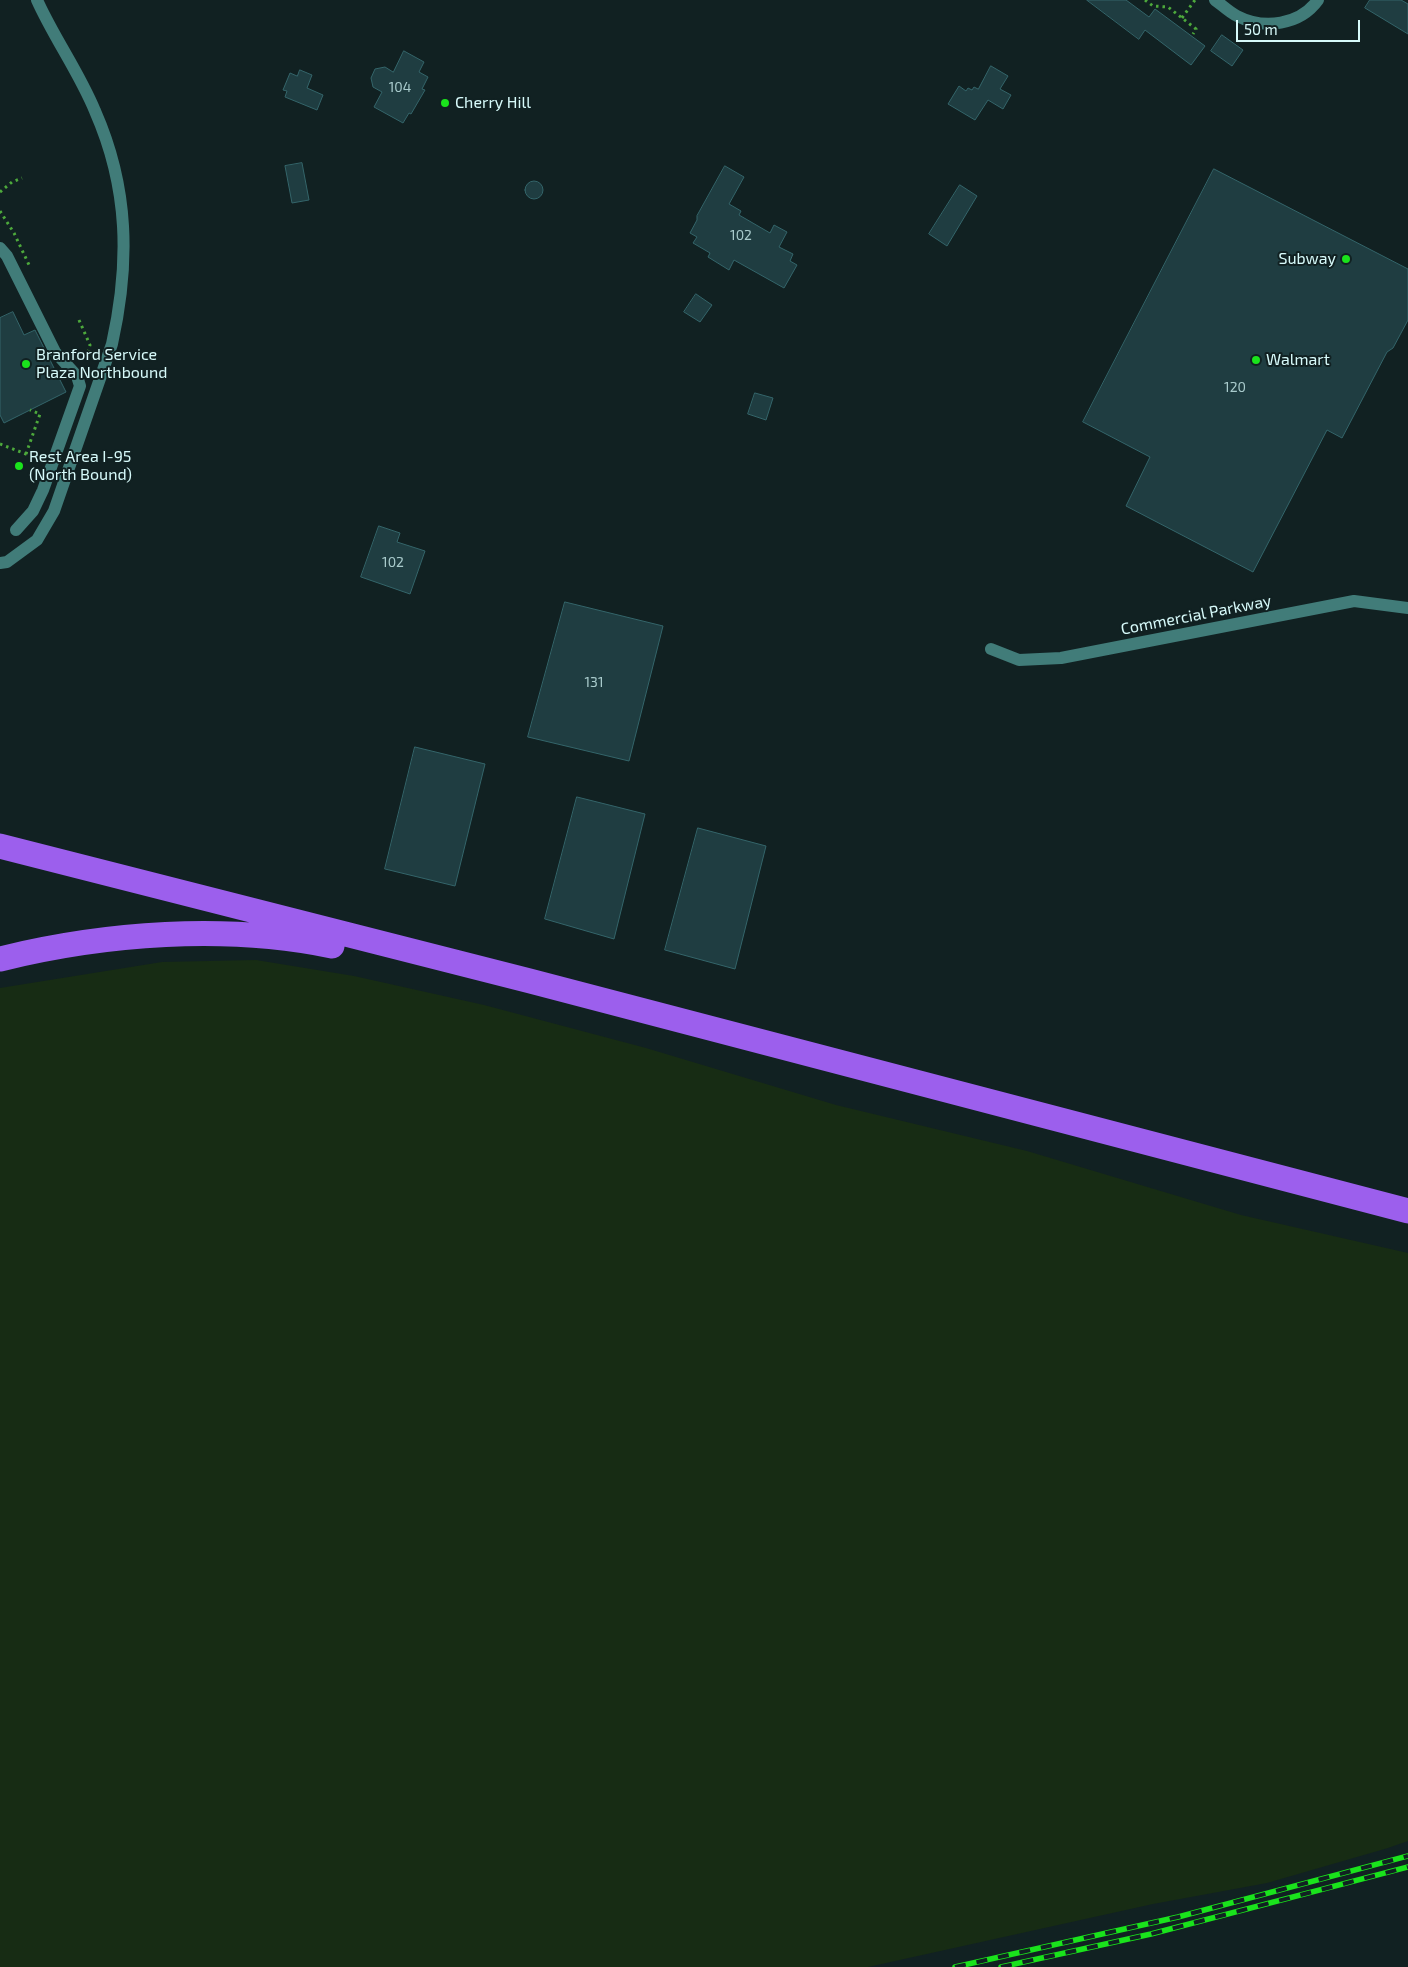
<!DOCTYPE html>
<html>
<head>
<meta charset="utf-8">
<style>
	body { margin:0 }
	#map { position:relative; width:1408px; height:1967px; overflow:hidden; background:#112122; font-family:"Exo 2",sans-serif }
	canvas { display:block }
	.scale { position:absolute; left:1236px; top:20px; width:124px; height:22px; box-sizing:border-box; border:2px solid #d7fafa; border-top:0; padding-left:6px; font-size:15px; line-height:18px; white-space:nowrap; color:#d7fafa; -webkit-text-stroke:4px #112122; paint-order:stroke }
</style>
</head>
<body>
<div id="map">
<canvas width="1408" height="1967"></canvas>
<div class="scale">50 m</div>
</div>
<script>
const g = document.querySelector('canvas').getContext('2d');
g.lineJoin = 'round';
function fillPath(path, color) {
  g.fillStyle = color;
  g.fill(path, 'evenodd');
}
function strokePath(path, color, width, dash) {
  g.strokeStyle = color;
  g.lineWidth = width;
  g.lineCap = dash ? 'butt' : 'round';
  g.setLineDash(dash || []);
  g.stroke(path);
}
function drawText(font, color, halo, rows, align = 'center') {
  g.font = font + ' "Exo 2",sans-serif';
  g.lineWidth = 4;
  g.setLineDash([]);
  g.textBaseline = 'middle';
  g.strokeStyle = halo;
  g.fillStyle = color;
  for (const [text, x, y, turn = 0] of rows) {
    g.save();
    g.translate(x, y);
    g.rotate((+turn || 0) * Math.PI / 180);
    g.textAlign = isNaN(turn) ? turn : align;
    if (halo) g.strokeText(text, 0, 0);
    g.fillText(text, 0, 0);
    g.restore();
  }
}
const green = new Path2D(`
	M256 960 354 976 484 1005 646 1048 836 1105 1027 1151 1241 1215 1408 1253V1841L1388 1848 1267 1883 1153 1904 868 1967H0V988L162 962Z`);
const building = new Path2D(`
	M1087 0H1126L1149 17 1155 9 1205 46 1191 65 1145 30 1139 39Z
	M1370 0H1401L1408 4V34L1365 8Z
	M1222 35 1243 50 1232 66 1211 51Z
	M404 51 424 62 419 72 428 77 422 89 425 90 411 114 409 113 403 123 374 107 382 92 373 87 371 78 375 69 385 67 393 72Z
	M991 66 1008 76 1000 89 1011 95 1003 109 988 100 975 120 948 104 959 86 966 91 968 88 972 90 974 87 978 89Z
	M300 70 312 75 307 88 323 95 317 110 285 97 287 91 283 90 290 73 297 76Z
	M302 163 309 200 292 203 285 166Z
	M725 166 744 177 729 204 741 211 739 215 770 233 774 225 787 232 779 247 793 254 790 261 797 265 784 288 734 260 729 270 708 257 710 253 693 243 697 237 690 233 697 220V216Z
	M1214 169 1408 269V320L1393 348 1387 352 1342 438 1327 430 1253 572 1126 506 1150 457 1083 422Z
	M525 190a9 9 0 1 1 18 0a9 9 0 1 1-18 0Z
	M960 185 977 196 947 246 929 234Z
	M696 294 712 305 700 322 684 312Z
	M13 312 24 335 35 330 66 392 4 423 0 415V318Z
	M755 393 773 398 766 420 748 414Z
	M379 526 400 533 397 542 425 551 410 594 361 577Z
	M565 602 663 626 629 761 528 737Z
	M415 747 485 764 455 886 385 869Z
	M577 797 645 814 614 939 545 919Z
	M698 828 766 846 735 969 665 950Z`);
const path = new Path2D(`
	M1145 0 1153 6 1168 7 1196 29 1193 34
	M1182 18 1195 0
	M0 192 12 182 22 178
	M0 211 14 233 30 267
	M79 320 90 345 88 352 80 356V359
	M0 444 39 459
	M26 454 40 414 30 410`);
const minor = new Path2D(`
	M1215 0C1222 5 1229 12 1237 16 1264 30 1300 25 1318 0
	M0 248 7 256 55 352 77 376 80 386 43 490 33 511 16 530
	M0 563 7 562 37 540 54 511 112 344C130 263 129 188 95 111 79 72 54 38 37 0
	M991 649 1019 660 1061 658 1354 601 1408 608`);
const highway = new Path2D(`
	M0 846 530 981 1408 1211
	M0 959C105 933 226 924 332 946`);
const rail = new Path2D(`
	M955 1967 1178 1917 1408 1856
	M1001 1967 1151 1934 1408 1867`);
const markers = [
	[445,103,5,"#1ae31c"],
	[1346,259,5,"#1ae31c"],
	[1256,360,5,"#1ae31c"],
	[26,364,5,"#1ae31c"],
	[19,466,5,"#1ae31c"]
];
const numberNames = [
	["104",400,87],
	["102",741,235],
	["120",1235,387],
	["102",393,562],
	["131",594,682]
];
const poiNames = [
	["Cherry Hill",455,103],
	["Subway",1336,259,"right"],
	["Branford Service",36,355],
	["Plaza Northbound",36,373],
	["Walmart",1266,360],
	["Rest Area I-95",29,457],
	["(North Bound)",29,475]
];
const streetNames = [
	["Commercial Parkway",1196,615,-11]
];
fillPath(green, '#172c14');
fillPath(building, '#1f3d41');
strokePath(building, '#34656a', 1);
strokePath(path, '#4da93c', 3, [2.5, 4]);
strokePath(minor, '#417c79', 12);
strokePath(highway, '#9c5fed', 25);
strokePath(rail, '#1ae31c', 5.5);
strokePath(rail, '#112122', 4, [11]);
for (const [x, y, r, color] of markers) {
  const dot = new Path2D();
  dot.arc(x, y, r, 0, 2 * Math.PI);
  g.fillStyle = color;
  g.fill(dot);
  strokePath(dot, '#112122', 2);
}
drawText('14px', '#a9cbcc', null, numberNames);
drawText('16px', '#d7fafa', '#112122', poiNames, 'left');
drawText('16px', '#d7fafa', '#112122', streetNames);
</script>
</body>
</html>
